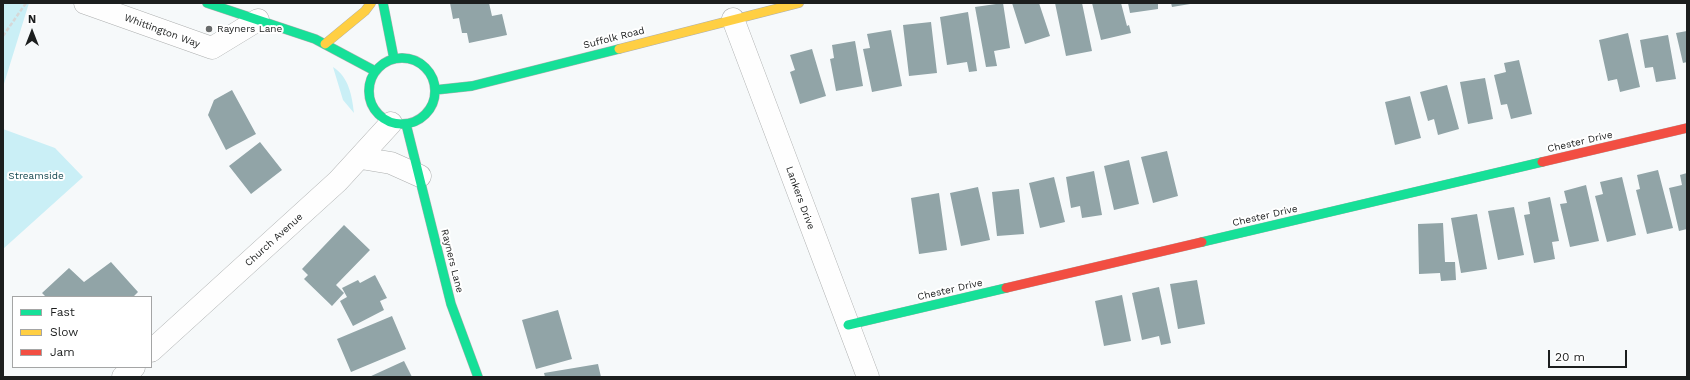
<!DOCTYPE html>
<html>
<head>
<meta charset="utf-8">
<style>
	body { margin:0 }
	#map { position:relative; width:1690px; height:380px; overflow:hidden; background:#f6f9fa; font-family:"Work Sans",sans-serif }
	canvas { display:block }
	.frame { position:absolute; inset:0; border:4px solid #1c1e1e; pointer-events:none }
	.legend { position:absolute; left:12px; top:296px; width:140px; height:72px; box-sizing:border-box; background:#fff; border:1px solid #a4a5a5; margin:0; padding:5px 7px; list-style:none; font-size:12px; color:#1c1e1e }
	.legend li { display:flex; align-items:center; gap:8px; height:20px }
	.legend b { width:20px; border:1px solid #a4a5a5 }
	.north { position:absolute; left:12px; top:12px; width:40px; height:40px; -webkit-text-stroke:3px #fff; paint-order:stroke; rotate:0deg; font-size:11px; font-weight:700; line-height:16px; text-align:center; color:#1c1e1e }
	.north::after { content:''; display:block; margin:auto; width:14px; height:18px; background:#1c1e1e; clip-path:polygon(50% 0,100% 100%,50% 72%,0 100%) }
	.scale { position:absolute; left:1548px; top:350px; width:79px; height:18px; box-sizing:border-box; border:2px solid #1c1e1e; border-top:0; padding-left:5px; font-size:12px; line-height:14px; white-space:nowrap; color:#1c1e1e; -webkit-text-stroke:3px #fff; paint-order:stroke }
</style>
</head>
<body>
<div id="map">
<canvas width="1690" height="380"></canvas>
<div class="frame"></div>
<ul class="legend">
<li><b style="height:5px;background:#16e098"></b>Fast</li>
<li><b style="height:5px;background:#ffcf43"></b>Slow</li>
<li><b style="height:5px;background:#f24e42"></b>Jam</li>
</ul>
<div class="north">N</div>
<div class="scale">20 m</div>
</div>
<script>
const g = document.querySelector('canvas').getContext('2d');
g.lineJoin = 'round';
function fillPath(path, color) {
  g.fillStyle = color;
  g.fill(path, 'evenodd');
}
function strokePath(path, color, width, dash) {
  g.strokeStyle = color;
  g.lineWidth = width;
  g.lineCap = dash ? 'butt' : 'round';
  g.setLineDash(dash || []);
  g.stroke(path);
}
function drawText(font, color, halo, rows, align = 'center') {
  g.font = font + ' "Work Sans",sans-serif';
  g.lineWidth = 4;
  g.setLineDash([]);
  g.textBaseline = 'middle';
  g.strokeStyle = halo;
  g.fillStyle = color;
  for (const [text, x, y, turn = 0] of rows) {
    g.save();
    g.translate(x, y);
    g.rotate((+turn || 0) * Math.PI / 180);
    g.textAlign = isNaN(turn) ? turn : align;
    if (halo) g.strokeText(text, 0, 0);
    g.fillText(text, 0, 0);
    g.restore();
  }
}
const green = new Path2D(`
	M3 3H29L3 87Z
	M333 67C349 77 352 96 354 113L343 100Z
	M3 129 55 148 83 177 3 249Z`);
const building = new Path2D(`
	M450 3H489L492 16 502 14 507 35 469 43 467 33H462L459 18 453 19Z
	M1003 3 1010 48 994 51 997 66 986 67 975 7Z
	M1012 3H1039L1050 36 1025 44Z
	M1055 3H1082L1092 51 1066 56Z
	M1092 3H1121L1127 26 1129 25 1131 33 1101 40Z
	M1128 3H1158V9L1130 13Z
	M1171 3H1190V4L1172 7Z
	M968 12 977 71 969 72 967 62 947 65 940 17Z
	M931 22 937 73 909 76 903 25Z
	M891 30 902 86 872 92 863 49 870 48 867 34Z
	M1687 31V62L1683 63 1676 33Z
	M1628 33 1640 87 1620 92 1617 79 1608 81 1599 40Z
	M1668 35 1676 79 1656 82 1653 67 1645 68 1640 40Z
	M855 41 863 86 836 91 830 59 834 58 832 45Z
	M812 49 826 96 800 104 790 72 795 70 790 55Z
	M1519 60 1532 114 1511 119 1507 104 1501 105 1494 75 1506 72 1504 63Z
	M1485 78 1493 119 1468 124 1460 82Z
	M1447 85 1459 129 1438 135 1434 119 1428 121 1420 92Z
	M232 90 256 134 226 150 208 115 214 100Z
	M1410 96 1421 138 1395 145 1385 102Z
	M260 142 282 170 251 194 229 166Z
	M1167 151 1178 196 1153 203 1141 157Z
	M1129 160 1139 204 1114 210 1104 166Z
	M1658 170 1673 228 1647 234 1636 190 1640 189 1637 175Z
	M1094 171 1102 215 1082 218 1080 206 1071 208 1066 177Z
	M1687 173V229L1679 231 1669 188 1682 185 1680 175Z
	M1054 177 1065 222 1040 228 1029 183Z
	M1622 177 1636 235 1607 242 1595 196 1603 194 1600 182Z
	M1586 185 1599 241 1570 247 1560 204 1567 203 1564 191Z
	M978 187 990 240 961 246 950 193Z
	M1019 189 1024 234 997 236 992 192Z
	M939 193 947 250 919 254 911 198Z
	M1550 197 1559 241 1552 242 1555 259 1534 263 1524 215 1530 214 1528 202Z
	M1514 207 1524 255 1498 260 1488 211Z
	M1477 214 1487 269 1461 273 1451 218Z
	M1443 223 1445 262H1455L1456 280 1441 281 1440 273 1419 274 1418 224Z
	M344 225 370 250 336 285 344 293 332 306 304 279 308 275 302 269Z
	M111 262 138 292 133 297H46L42 293 69 268 84 282Z
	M375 275 387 298 380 301 384 310 353 326 340 301 347 297 342 288 358 280 360 283Z
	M1197 280 1205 324 1178 329 1170 284Z
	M1159 287 1171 343 1161 345 1159 336 1142 340 1132 293Z
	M1122 295 1131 341 1104 346 1095 301Z
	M558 310 572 359 536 369 522 320Z
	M392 316 406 349 351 372 337 339Z
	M404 361 412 377H369Z
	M598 364 601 377H545L544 373Z`);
const path = new Path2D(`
	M3 36 26 3`);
const street = new Path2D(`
	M85 3 212 48 258 20
	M733 19 868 377
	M361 158 391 163 420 176
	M151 351 338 181 391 123
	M123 377 134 367`);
const fast = new Path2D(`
	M207 3 315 39 375 71
	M383 3 394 59
	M369 91a33 33 0 1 1 66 0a33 33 0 1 1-66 0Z
	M435 90 472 86 619 49
	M406 124 451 304 478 377
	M1202 242 1542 162
	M848 325 1006 288`);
const slow = new Path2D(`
	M325 44 365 11 371 3
	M619 49 799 3`);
const jam = new Path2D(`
	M1542 162 1687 128
	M1006 288 1202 242`);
const markers = [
	[209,29,4,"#686b6b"]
];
const poiNames = [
	["Rayners Lane",217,29]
];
const streetNames = [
	["Whittington Way",162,31,20],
	["Suffolk Road",614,38,-14],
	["Chester Drive",1580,142,-13],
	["Lankers Drive",800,198,70],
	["Chester Drive",1265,216,-13],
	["Church Avenue",274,240,-42],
	["Rayners Lane",452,261,76],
	["Chester Drive",950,290,-13]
];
const parkNames = [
	["Streamside",36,176]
];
fillPath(green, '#caeff6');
fillPath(building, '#91a4a7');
strokePath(street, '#adafaf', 23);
strokePath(fast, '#adafaf', 10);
strokePath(slow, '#adafaf', 10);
strokePath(jam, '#adafaf', 10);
strokePath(path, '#d6d7d7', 2.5, [4, 2]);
strokePath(street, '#fefefe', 22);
strokePath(fast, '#16e098', 9);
strokePath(slow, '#ffcf43', 9);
strokePath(jam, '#f24e42', 9);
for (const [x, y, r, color] of markers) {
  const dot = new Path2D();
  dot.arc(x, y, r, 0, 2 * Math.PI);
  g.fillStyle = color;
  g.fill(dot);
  strokePath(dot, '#fff', 1.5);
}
drawText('10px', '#1c1e1e', '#fff', poiNames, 'left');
drawText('10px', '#1c1e1e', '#fff', streetNames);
drawText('10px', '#174951', '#fff', parkNames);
</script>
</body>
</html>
